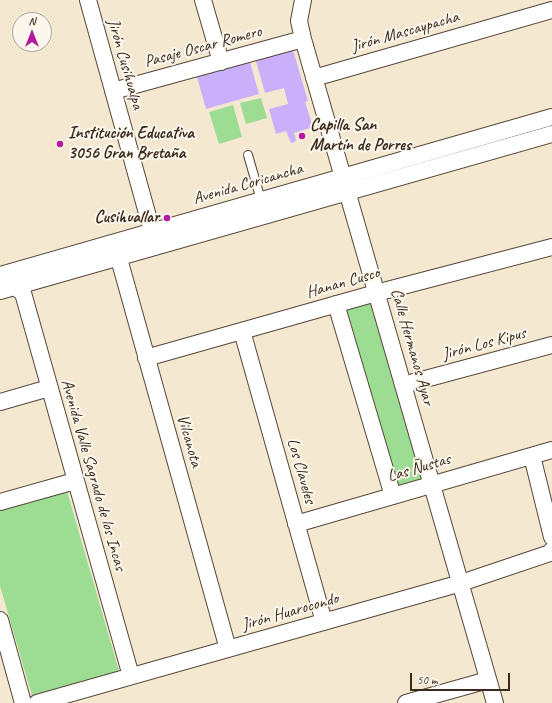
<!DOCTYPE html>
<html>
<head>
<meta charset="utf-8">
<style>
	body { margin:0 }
	#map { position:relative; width:552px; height:703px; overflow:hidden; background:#f4e8d0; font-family:Caveat,sans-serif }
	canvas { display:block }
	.north { position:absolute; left:12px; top:12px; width:40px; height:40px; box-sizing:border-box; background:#fbf7ec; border:1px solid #aea59a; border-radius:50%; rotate:0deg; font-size:11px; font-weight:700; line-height:16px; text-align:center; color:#3b2a1e }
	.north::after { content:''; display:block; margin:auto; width:14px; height:18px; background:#b5179e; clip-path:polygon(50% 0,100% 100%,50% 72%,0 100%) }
	.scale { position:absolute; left:410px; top:673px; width:100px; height:18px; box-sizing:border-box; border:2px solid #3b2a1e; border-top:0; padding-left:5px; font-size:12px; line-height:14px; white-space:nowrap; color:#3b2a1e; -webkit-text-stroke:3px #fbf7ec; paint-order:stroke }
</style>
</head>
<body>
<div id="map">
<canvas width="552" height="703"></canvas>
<div class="north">N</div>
<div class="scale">50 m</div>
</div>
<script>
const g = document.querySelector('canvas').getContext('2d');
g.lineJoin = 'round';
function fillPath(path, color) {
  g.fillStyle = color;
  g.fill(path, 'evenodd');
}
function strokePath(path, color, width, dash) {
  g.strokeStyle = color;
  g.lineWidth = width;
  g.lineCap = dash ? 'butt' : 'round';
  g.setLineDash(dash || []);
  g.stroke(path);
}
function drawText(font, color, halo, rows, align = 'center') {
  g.font = font + ' Caveat,sans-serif';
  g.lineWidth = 4;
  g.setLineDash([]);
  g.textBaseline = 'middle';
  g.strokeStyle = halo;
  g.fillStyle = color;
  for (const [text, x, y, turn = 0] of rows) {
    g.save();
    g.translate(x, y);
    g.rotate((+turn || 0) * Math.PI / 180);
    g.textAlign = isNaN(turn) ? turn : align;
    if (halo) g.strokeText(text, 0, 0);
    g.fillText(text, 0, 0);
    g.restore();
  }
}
const green = new Path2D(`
	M261 98 267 118 246 124 240 103Z
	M233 105 242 137 219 144 209 112Z
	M374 299 428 480 395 489 342 308Z
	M67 491 119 671 32 696 0 586V510Z`);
const building = new Path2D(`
	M293 50 308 101 305 102 313 127 294 133 296 139 295 142 291 143 286 131 276 134 269 109 288 104 284 88 265 93 256 61Z
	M250 62 259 94 206 109 197 77Z`);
const service = new Path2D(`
	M248 155 261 200`);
const minor = new Path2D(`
	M88 0 152 231
	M203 0 221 62
	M303 0 299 21 303 39 495 703
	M314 78 552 10
	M113 91 303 39
	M116 248 228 649
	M0 275 552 117
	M15 287 23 293 131 676
	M0 291 552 134
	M336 304 393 496
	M242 331 324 622
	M146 358 376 293 552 247
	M403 385 552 345
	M0 402 49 388
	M532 456 552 537
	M0 502 75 481
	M296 524 552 450
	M0 620 23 703
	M37 703 461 583 550 553 552 550
	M406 703 488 680`);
const markers = [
	[302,136,4,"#b5179e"],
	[60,144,4,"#b5179e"],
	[167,218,4,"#b5179e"]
];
const streetNames = [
	["Jirón Mascaypacha",405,32,-16],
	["Pasaje Oscar Romero",203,47,-15],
	["Jirón Cusihualpa",125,64,74],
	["Avenida Coricancha",248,184,-16],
	["Hanan Cusco",343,283,-16],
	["Jirón Los Kipus",484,344,-15],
	["Calle Hermanos Ayar",412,347,74],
	["Vilcanota",189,441,74],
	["Las Ñustas",419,468,-16],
	["Los Claveles",301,471,74],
	["Avenida Valle Sagrado de los Incas",93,475,74],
	["Jirón Huarocondo",290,612,-16]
];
const poiNames = [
	["Capilla San",310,126],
	["Martín de Porres",310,146],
	["Institución Educativa",68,134],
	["3056 Gran Bretaña",68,154],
	["Cusihuallar",159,218,"right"]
];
fillPath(green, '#9cdd93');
fillPath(building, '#caaffb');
strokePath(service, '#574639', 10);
strokePath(minor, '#574639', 18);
strokePath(service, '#fff', 8);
strokePath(minor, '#fff', 16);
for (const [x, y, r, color] of markers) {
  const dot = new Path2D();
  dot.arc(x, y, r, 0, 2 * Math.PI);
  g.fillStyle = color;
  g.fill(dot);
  strokePath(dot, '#fbf7ec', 1.5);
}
drawText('17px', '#3b2a1e', '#fbf7ec', streetNames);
drawText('bold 17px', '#3b2a1e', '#fbf7ec', poiNames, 'left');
</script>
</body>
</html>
